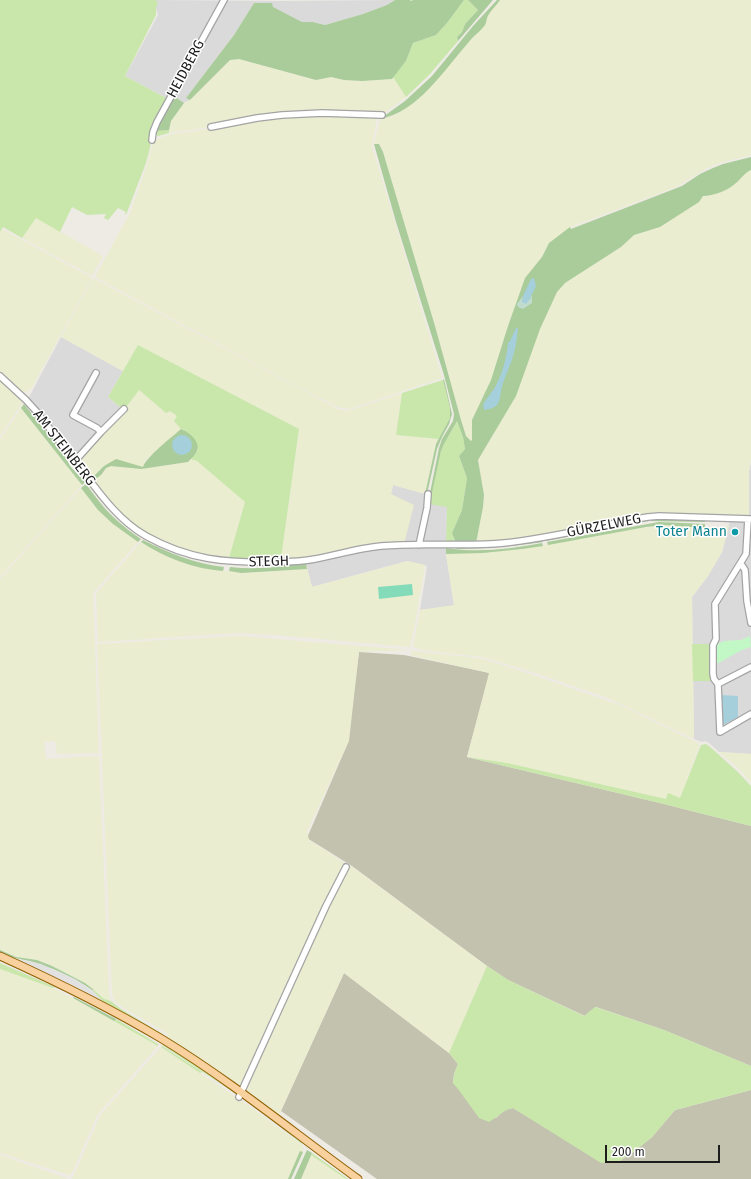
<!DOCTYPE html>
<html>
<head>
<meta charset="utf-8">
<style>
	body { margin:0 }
	#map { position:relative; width:751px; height:1179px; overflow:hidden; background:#eeebe4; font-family:"Fira Sans",sans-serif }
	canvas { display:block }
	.scale { position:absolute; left:605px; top:1145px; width:115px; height:18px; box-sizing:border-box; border:2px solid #1d1d1d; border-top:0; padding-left:5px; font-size:12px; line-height:14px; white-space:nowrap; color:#1d1d1d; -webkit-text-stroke:3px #fff; paint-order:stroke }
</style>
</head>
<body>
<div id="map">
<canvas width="751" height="1179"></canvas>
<div class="scale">200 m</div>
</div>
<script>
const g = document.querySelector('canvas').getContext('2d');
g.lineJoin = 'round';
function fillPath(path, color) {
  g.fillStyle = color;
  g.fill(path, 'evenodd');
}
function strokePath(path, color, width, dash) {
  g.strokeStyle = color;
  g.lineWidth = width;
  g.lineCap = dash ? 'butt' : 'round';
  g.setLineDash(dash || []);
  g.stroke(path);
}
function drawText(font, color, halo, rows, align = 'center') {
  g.font = font + ' "Fira Sans",sans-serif';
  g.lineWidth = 3;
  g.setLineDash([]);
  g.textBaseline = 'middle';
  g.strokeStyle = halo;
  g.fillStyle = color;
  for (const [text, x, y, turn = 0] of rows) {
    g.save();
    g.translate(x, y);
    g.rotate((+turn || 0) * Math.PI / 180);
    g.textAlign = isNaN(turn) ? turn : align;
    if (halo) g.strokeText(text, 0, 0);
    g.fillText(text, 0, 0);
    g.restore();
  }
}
const residential = new Path2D(`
	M155 0 279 1 395 0 387 5 363 14 325 25 313 22H302L272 7 254 3 234 35 186 98 190 100 184 103 174 96 168 99 125 76 158 15 156 8Z
	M61 337 123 371 108 397 124 410 174 421 181 429 157 451 91 479 28 399Z
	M751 461V754L719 752 709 743 705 741 702 742 694 739 692 597 708 576 722 552 730 521H748L749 516V471Z
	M393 485 427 494 447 507 446 554 454 606 420 610 427 566 407 561 312 587 306 563 356 551 391 494Z`);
const construction = new Path2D(`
	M359 652 404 655 490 673 467 757 664 804 751 826V1066L664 1030 596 1007 585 1016 508 980 487 966 352 866 307 838 347 745Z
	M344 973 449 1053 458 1064 454 1074 453 1083 496 1118 504 1110 513 1108 543 1126 618 1162 636 1150 652 1137 675 1110 751 1090V1179H377L281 1111Z`);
const farmland = new Path2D(`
	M500 0H751V155L719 163 707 168 676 187 573 226 549 243 542 257 525 278 508 326 491 380 472 420V440L471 442 466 436 461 420 435 326 383 152 379 144H374L380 119 390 117 400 112 419 98 434 83 469 41 477 34 488 15Z
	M234 59H239L315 80 331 77 344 80 362 81 392 79 393 77 406 97 384 113 322 112 229 124 169 133 171 121 184 103 190 100 230 60Z
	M314 114 377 117 372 147 442 378 349 409 338 407 300 388 95 277 130 213 148 162 153 143 156 140 168 135 233 125 260 118Z
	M751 170V461L749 471V516L654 515 524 538 476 543 483 507 484 495 478 460 494 434 540 329 557 292 565 283 621 247 634 235 660 227 698 202 703 196H709L735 184 747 172Z
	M36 218 103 256 92 276 22 238Z
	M2 229 92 278 31 389 24 392 19 391 0 373V233Z
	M93 278 338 409 347 411 402 393 396 435 439 439 436 444 425 494 393 485 391 494 414 505 404 544 312 557 281 558 299 429 138 345 123 371 61 337Z
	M0 380 23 402 0 436Z
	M139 390 166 413 170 411 177 416 174 421 181 429 157 451 151 455 145 461 143 467 116 460 104 466 91 479 76 461 124 410Z
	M21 408 82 485 0 577V439Z
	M191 459 197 461 245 502 229 559 213 556 182 549 150 534 120 512 93 481 101 475 106 468 111 466 141 469 181 463 188 462Z
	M81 488 98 510 113 524 138 542 93 593 99 753 57 754 55 741 44 742 46 759 99 756 109 994 111 1001 104 999 85 983 52 966 37 960 16 957 0 950V579Z
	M664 525 712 528 729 526 722 552 708 576 692 597 694 739 608 698 535 673 483 657 422 650 413 647 420 610 454 605 446 554 522 549 620 531Z
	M141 542 170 558 204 568 241 573 307 569 312 587 408 561 425 565 414 630 410 647 277 635 239 633 98 642 96 593Z
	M239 636 409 650 359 652 349 741 307 831 309 840 346 864 347 863 487 966 449 1053 344 973 279 1115 245 1090V1087L346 865 343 867 246 1081 241 1087 168 1038 167 1033 162 1030 124 1008 115 1001 112 993 97 644Z
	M412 651 480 658 518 670 620 705 700 744 680 798 666 799 507 763 467 757 489 673 410 655Z
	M719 752 751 754V783L738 768Z
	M0 969 48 986 65 994 114 1021 158 1046 98 1114 72 1173 69 1175 0 1153Z
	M161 1047 246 1104 303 1146V1152H300L288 1179H72L98 1120 102 1113Z
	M0 1155 66 1178 68 1179H0Z
	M311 1155 337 1172 346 1179H301Z`);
const grass = new Path2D(`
	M0 0H155L158 2 156 8V15L125 76 168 99 152 132 150 148 146 163 126 215 125 214 126 212 118 208 108 220 104 218 106 214 87 215 72 207 60 232 36 218 22 238 3 227 0 232Z
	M464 0H468L478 10 465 24 462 32 457 37 458 41 430 74 406 97 393 77 406 61 413 43 436 35 447 23Z
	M169 130V133L158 136 155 134 156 131Z
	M138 345 299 429 281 558 312 557 311 559C282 558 249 563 221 559 176 552 139 535 109 501 146 537 178 552 229 558L245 502 197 461 191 459 198 450 184 430 181 429 174 421 177 416 170 411 166 413 139 390 124 410 108 397Z
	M443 380 450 408V418L439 439 396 435 402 393Z
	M457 421 463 437 465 449 459 456 467 478 462 510 452 533 456 543H446L447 507 428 504 429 498 431 497 441 451 444 444Z
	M89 482 143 536 142 537C119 522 103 505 87 483Z
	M692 644H710L711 681H693Z
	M706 744 709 746 738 772 751 786V826L664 804 467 757 507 763 666 799 668 793 680 798 701 745Z
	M0 963 55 987 53 988 0 969Z
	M487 966 508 980 584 1016 595 1007 664 1030 751 1066V1090L675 1110 652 1137 636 1150 618 1162 601 1163 513 1108C503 1110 498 1117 489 1122L479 1118 458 1089 453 1083 454 1074 458 1064 449 1053Z
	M92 990H94L104 999 111 1001 121 1009 161 1033 163 1034 162 1035 105 1004Z
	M116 1019 158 1044V1046L114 1021Z
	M166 1044 240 1094 239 1096 162 1045Z
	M162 1046 202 1072 200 1073 161 1047Z
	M242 1095 302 1142V1144L241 1097Z
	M312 1153 348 1179H346L311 1155Z`);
const forest = new Path2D(`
	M395 0H410L411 1 413 0H464L447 23 436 35 413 43 406 61 392 79 362 81 344 80 331 77 316 80 239 59 230 60 190 100 186 98 234 35 254 3H272L273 7 302 22H313L325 25 363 14 387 5Z
	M468 0H493L458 41 457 37 462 32 465 24 478 10Z
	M497 0H500C497 5 492 9 489 14 486 18 487 22 485 25 480 32 473 36 468 43 444 70 418 112 380 119L405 101 432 76 473 26Z
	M174 96 184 103 171 121 169 130 156 131 159 123Z
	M374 144H379L383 152 435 326 461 420 466 436 471 441 472 440V420L491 380 508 326 525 278 542 257 549 243 570 227 571 229 682 186 700 174 713 168 723 164 751 157V170C744 173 741 179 736 183 729 190 713 196 703 196L699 202 660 227 634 235 621 247 565 283 557 292 540 329 516 396 478 460 484 495 483 507 476 543H456L452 533 462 510 467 478 459 456 465 449 463 437 457 421 444 444 441 451 431 498H429L439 448 442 439 453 421 454 414 444 375 396 222Z
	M444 379 452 414 449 424 442 437 437 449 427 494H425L436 444 450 418V408L443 380Z
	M24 404 64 454 70 466 85 482 82 485 21 408Z
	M181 429C189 432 201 442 197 451 195 455 191 459 188 462L141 469 111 466 106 468 101 475 93 481 91 479 104 466 116 459 143 467C147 456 171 438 181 429Z
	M86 484C104 509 115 521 141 539L138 542 113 524 98 510 81 488Z
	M652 519 697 520 705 521V522L651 521Z
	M647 520 648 521 546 541 547 539Z
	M659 522 705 524V528L664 525 646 527 548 545 547 542Z
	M146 537 166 546 225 563 226 564C195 562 172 552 144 539Z
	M143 540C169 553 195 564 224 567L223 571C195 569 165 558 141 542Z
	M541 540 543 542C514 546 486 549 457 549L455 547Z
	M542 543 543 546 522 549 483 553 446 554V548C478 553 511 549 542 543Z
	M306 563 307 569 241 573 229 571 230 567C256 570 280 567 306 563Z
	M0 950 16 957 37 960 52 966 85 983 94 990H92C76 979 58 970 39 964 26 959 14 959 0 954Z
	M74 997 116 1019 114 1021 73 998Z
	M307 1150 312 1153 301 1179H294Z
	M300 1151 303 1152 291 1179H288Z`);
const wetland = new Path2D(`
	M532 295V303L523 309 518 307 517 304 523 296 522 302 529 300Z`);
const park = new Path2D(`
	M750 636 751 647C738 650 728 659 716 664V645L724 641 741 640Z`);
const pitch = new Path2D(`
	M412 584 413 595 379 599 378 587Z`);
const parking = new Path2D(`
	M12 958 41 964 75 979 92 990 105 1004 66 982Z`);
const water = new Path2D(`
	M534 278 536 286 529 300 526 304 522 302 523 296 531 279Z
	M516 328H518C517 337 516 347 513 356 510 368 503 379 501 391 500 397 500 402 496 406 492 409 488 409 484 410L483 405C487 397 494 391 497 383 503 372 507 355 508 343L510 341Z
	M172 445a10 10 0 1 1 20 0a10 10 0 1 1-20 0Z
	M720 695 738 696V717L723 725 722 723Z`);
const minor = new Path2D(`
	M211 127 257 118 282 115 322 113 382 115
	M152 140 153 132 157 122 224 0
	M0 376 26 400 36 411C49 428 62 445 76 462 96 488 116 519 146 536 189 560 226 563 274 562 287 562 301 562 315 559 337 555 359 548 381 546 422 542 463 547 504 543 553 538 600 525 648 517L659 516 751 519
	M101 432 124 409
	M75 461 101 432 97 428 73 415 96 373
	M748 519 746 554 715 604 716 639 713 645V674L714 679 718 684 720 732 751 714
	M419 545 427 508 428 494
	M741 564 745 570 747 601 751 623
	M718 684 751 667
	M239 1097 326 906 346 867`);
const major = new Path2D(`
	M0 956C55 981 110 1008 162 1039 231 1081 293 1132 358 1179`);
const markers = [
	[735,532,4,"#0f9aa8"]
];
const streetNames = [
	["HEIDBERG",186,69,-62],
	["AM STEINBERG",64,448,52],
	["GÜRZELWEG",604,526,-11],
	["STEGH",269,562,-2]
];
const cultureNames = [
	["Toter Mann",727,532]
];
fillPath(residential, '#dbdada');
fillPath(construction, '#c2c2af');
fillPath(farmland, '#eaedcf');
fillPath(grass, '#c9e7ab');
fillPath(forest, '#a9cc9a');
fillPath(wetland, '#c1dccf');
fillPath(park, '#c2f7c6');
fillPath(pitch, '#84dbb9');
fillPath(parking, '#e1e1e1');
fillPath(water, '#a5cfdb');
strokePath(minor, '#a4a4a4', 8);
strokePath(major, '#926305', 9);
strokePath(minor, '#fff', 5.5);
strokePath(major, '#f8d19e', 7);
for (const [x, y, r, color] of markers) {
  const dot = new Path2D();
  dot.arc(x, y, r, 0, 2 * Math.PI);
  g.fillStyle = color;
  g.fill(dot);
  strokePath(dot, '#fff', 1.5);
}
drawText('14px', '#1d1d1d', '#fff', streetNames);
drawText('14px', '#0d838f', '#fff', cultureNames, 'right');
</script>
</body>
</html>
